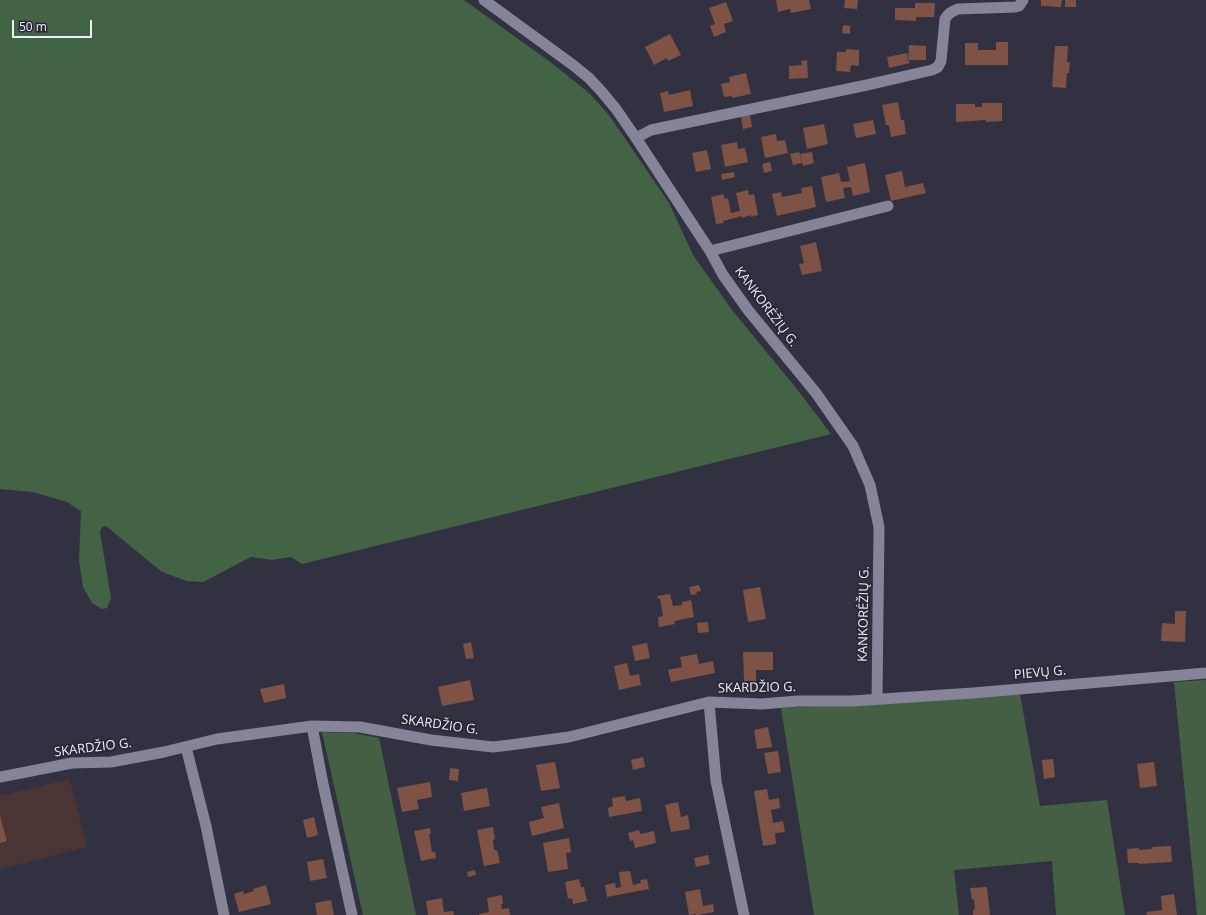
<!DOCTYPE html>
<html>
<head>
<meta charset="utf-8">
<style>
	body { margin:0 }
	#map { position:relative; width:1206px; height:915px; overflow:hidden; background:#323142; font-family:"Open Sans",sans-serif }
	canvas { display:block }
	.scale { position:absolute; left:12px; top:20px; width:80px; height:18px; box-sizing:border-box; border:2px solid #eeeef9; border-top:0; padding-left:5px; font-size:12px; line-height:14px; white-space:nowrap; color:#eeeef9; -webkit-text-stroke:3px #282837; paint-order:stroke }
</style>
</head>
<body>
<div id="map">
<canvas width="1206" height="915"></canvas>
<div class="scale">50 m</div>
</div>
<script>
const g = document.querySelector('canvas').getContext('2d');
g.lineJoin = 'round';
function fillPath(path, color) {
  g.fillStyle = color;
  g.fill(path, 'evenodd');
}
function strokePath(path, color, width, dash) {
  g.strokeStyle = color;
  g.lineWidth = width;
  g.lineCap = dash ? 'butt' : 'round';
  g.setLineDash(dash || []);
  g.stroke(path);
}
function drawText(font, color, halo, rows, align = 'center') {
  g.font = font + ' "Open Sans",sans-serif';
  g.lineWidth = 3.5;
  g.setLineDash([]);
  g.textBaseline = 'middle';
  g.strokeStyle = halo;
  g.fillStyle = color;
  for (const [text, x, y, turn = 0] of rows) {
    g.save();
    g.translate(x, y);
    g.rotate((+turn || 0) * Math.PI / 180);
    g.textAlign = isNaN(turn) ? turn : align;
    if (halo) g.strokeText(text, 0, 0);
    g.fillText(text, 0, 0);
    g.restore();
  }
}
const industrial = new Path2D(`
	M70 779 87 847 0 869V796Z`);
const green = new Path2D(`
	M1206 680V915H1197L1174 682Z
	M1020 694 1040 806 1107 800 1125 915H1056L1052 861 954 870 959 915H814L781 708Z
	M322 732 353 733 379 738 416 915H363Z`);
const forest = new Path2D(`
	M0 0H464L553 64 589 93 609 115 669 203 693 255 732 310 797 389 831 434 302 564 291 557 272 560 251 557 203 582 187 581 162 572 106 526 102 527 100 532 111 598 107 608 102 609 92 603 83 587 79 561 81 511 67 502 33 492 0 489Z`);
const building = new Path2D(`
	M776 0H809L811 9 791 13 790 9 778 12Z
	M845 0H858L857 9 844 8Z
	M1041 0H1062L1061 7 1041 6Z
	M1065 0H1076V7H1065Z
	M726 2 733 21 724 24 726 32 714 37 710 26 715 24 709 8Z
	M915 3H935L934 17H916V21L895 20V8H915Z
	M843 25 850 26V34L842 33Z
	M670 34 681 55 668 61 667 58 654 65 645 47Z
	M996 42H1008V65H965V43H978V50H996Z
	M909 45 926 46V60H908L910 63 889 68 887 57 907 53 908 60Z
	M1055 46H1068L1067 62H1070L1069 73H1067L1066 88 1052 87Z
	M846 49 859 50V66L851 65 850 72 836 71 837 52H846Z
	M807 60 808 78 789 79V66L802 65 801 61Z
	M746 73 751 94 732 98V96L724 97 721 84 730 82 729 77Z
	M690 90 693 106 664 112 660 93 668 91 669 95Z
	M898 102 901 120H904L906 134 891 137 889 125H886L882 105Z
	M982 103H1002V121L986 122V120L956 122V104H975V107H982Z
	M750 114 752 127 743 129 741 116Z
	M873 120 876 134 856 138 853 124Z
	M824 124 828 144 807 149 803 128Z
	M776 134 777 141 785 140 788 153 765 158 761 137Z
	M737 142 738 149 745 148 748 162 725 167 721 145Z
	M707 150 711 169 696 172 692 153Z
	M799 152 802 163 793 165 790 154Z
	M812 152 814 163 803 166 800 154Z
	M770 162 772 171 764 173 762 164Z
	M865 163 870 192 853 196 851 187 843 188 845 198 826 202 821 177 839 173 841 182 850 181 847 167Z
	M902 171 905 187 923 183 926 193 891 201 885 175Z
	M734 172 735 177 722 180 721 174Z
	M812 186 816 207 777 216 772 194 781 192 782 197 802 193 801 188Z
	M748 190 749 195 754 194 758 215 751 217V215L742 218V216L723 221 724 223 716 224 711 197 723 194 725 199 728 198 731 213 740 211 736 193Z
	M816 242 822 271 802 275 799 264 804 263 800 246Z
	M699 585 701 591 696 592 697 594 691 595 689 587Z
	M760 587 766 619 748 622 743 590Z
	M670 594 673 606 682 605V602L691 600 694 617 674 621 675 624 659 627 658 617 663 616 660 598 658 599 657 596Z
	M1175 611H1186L1185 642 1161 641 1162 623 1175 624Z
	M708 622 709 632 698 633 697 623Z
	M471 642 474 658 466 659 463 644Z
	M647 643 650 658 635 661 632 646Z
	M743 652H773V670H756V681H744Z
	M697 654 699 664 713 661 715 673 671 682 668 670 682 667 680 657Z
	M627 663 630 676 639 674 641 685 619 690 614 666Z
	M470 680 474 700 442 706 438 687Z
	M284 684 286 698 264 703 260 689Z
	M768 727 772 747 757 749 754 730Z
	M778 751 781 772 768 774 764 753Z
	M643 757 645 767 633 770 631 760Z
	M1053 759 1055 777 1044 779 1042 760Z
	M555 762 560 788 541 791 536 765Z
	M1154 762 1157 786 1140 788 1137 764Z
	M450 768 459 769 458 781 449 780Z
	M430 782 432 797 417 800 419 809 402 812 397 788Z
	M487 788 490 806 464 811 461 793Z
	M767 789 769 800 779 798 780 808 771 810 773 823 783 821 785 832 775 833 776 844 763 846 754 791Z
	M625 796 626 801 640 798 642 811 609 817 608 808 613 806 612 798Z
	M678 802 681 817 688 815 690 829 671 832 665 805Z
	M559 803 564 828 532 836 529 822 544 818 541 807Z
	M0 816 7 841 0 843Z
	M314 817 318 835 307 838 303 820Z
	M493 827 495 839 493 840 494 850H497L500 863 484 866 477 830Z
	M430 828 431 834H429L432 852H435L436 858 421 861 414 831Z
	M639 830 640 834 654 831 656 843 635 848 633 840 630 841 628 833Z
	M569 838 571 852 566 853 568 869 548 872 543 843Z
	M1171 846 1172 862 1139 864V863H1128L1127 849 1139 848V850L1152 849V847Z
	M708 855 710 864 696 867 694 858Z
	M323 859 327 878 310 881 307 862Z
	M475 870 476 875 468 877 467 872Z
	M630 871 633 885 641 883 640 880 647 879 649 889 607 897 605 885 615 883 616 888 621 887 619 872Z
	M579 879 581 887H584L587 901 573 904 572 898 568 899 565 882Z
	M266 885 271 904 239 912 234 894 243 891 244 894 254 891 253 889Z
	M987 887 990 915H973V910L975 909 974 899 972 900 970 888Z
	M700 889 703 906 713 904 714 912 698 915H696V914L689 915 685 892Z
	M1174 894 1177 915H1147L1146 912 1162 910 1161 896Z
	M502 895 503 904H501L502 909 509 908 510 915H479V914L489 912 487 898Z
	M442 898 444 912 453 911 454 915H428L426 901Z
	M331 900 334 915H317L315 903Z`);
const minor = new Path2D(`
	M484 0 573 65 589 78 602 92 616 109 636 138 710 251 723 275 748 310 816 393 853 446 870 485 879 527 877 699
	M636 138 651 130 867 85 932 70 938 67 941 61 945 19C948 13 952 11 958 9L1015 7 1019 6 1023 0
	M710 251 888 206
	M709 702 716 781 744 915
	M312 726 323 784 352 915
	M186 747 206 826 224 915
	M0 777 72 763 111 762 164 752 217 739 312 726 360 727 431 740 493 747 510 745 569 737 709 702 762 704 798 701H852L973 693 1206 673`);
const streetNames = [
	["KANKORĖŽIŲ G.",766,307,53],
	["KANKORĖŽIŲ G.",864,614,-89],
	["PIEVŲ G.",1040,673,-5],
	["SKARDŽIO G.",757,688,-1],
	["SKARDŽIO G.",440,725,8],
	["SKARDŽIO G.",93,748,-7]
];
fillPath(industrial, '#4a3534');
fillPath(green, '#455f45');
fillPath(forest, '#436444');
fillPath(building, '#7e5245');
strokePath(minor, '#858498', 11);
drawText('13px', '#eeeef9', '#282837', streetNames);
</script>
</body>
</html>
